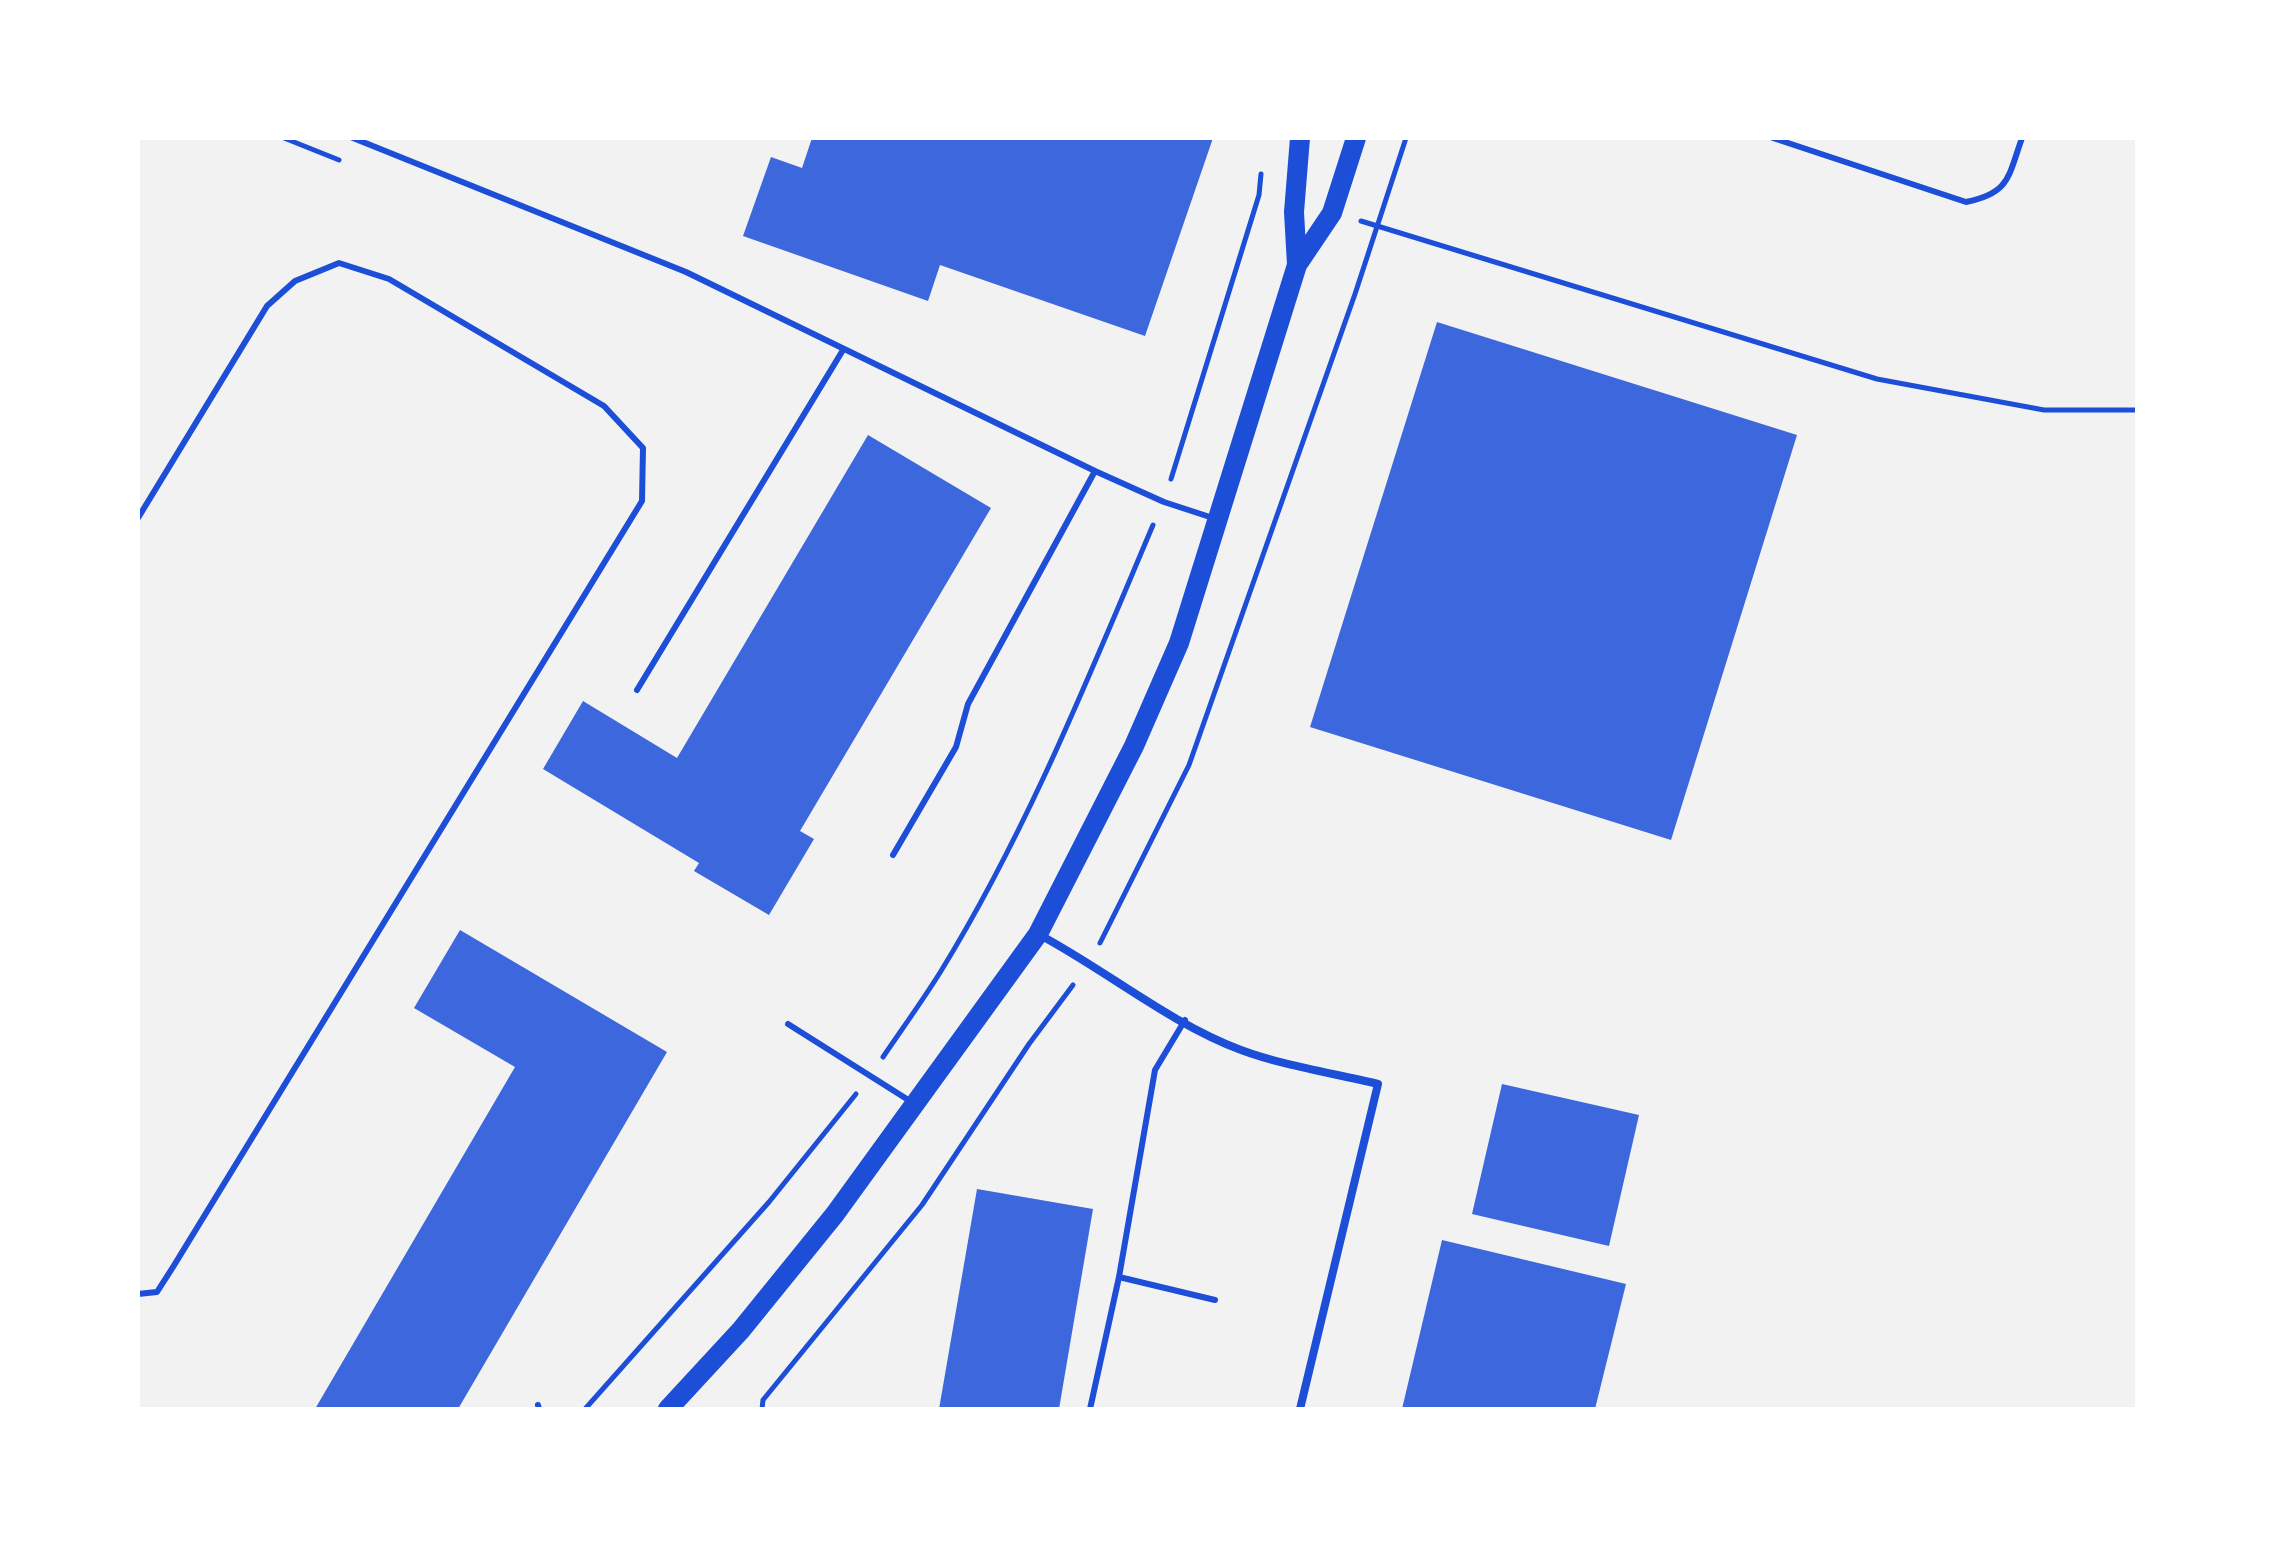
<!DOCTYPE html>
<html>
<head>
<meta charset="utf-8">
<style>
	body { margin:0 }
	#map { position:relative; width:2275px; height:1547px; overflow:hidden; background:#f2f2f2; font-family:Spectral,serif }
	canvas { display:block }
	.frame { position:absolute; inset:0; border:140px solid #fff; pointer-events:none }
</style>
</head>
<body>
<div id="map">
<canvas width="2275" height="1547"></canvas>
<div class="frame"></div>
</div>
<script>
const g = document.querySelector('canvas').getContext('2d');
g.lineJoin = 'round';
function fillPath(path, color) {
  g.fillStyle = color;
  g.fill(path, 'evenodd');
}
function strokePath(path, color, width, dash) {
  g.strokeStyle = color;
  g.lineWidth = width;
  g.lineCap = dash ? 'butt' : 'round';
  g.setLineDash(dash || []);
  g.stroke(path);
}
const building = new Path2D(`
	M812 138H1213L1145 336 940 265 928 301 743 236 771 157 802 168Z
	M1437 322 1797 435 1671 840 1310 727Z
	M868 435 991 508 800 831 814 839 769 915 694 871 699 863 543 769 583 701 677 758Z
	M460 930 667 1052 458 1409H315L515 1067 414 1008Z
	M1502 1084 1639 1115 1609 1246 1472 1214Z
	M977 1189 1093 1209 1059 1409H939Z
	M1442 1240 1626 1284 1595 1409H1402Z`);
const path = new Path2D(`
	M284 138 339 160
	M1361 221 1877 379 2044 410H2137
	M1171 479 1259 195 1261 174
	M1100 943 1189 765 1355 294 1406 138
	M883 1057C902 1029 923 1000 941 971 1027 831 1089 676 1153 525
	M585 1409 769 1202 856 1094
	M762 1409 763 1400 922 1205 1029 1044 1073 985`);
const service = new Path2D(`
	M353 138 686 272 1095 471 1164 502 1213 518
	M1773 138 1966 202C2010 193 2008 177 2022 138
	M138 518 267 306 295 281 339 263 389 279 604 406 643 448 642 501 173 1267 157 1292 138 1294
	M637 690 843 350
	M893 855 956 747 968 704 1095 471
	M788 1024 910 1101
	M1119 1277 1215 1300
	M538 1405 539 1409
	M1090 1409 1119 1277 1155 1070 1185 1020`);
const minor = new Path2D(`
	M1038 934C1106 970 1169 1023 1241 1050 1284 1066 1333 1073 1378 1084L1300 1409`);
const primary = new Path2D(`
	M1297 265 1294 212 1300 138
	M668 1409 741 1330 835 1214 1038 934 1134 746 1179 643 1297 265 1332 213 1356 138`);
fillPath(building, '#3d67dc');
strokePath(path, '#1d4ed8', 5);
strokePath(service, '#1d4ed8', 6);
strokePath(minor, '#1d4ed8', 8);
strokePath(primary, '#1d4ed8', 20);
</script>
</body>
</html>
